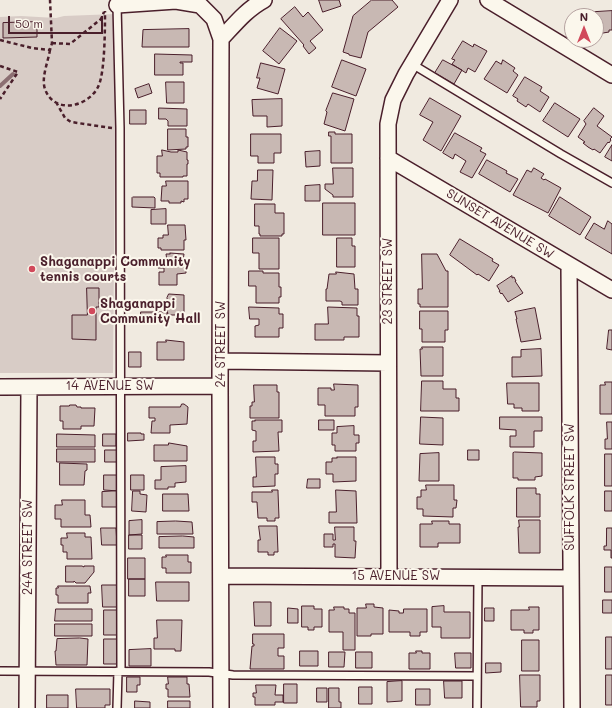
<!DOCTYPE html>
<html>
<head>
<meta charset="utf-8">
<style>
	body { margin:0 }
	#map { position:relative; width:612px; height:708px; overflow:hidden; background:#f0eae0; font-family:Mali,sans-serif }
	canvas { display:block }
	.north { position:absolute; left:564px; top:8px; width:40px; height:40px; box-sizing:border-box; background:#fbf7ec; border:1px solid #b4a19f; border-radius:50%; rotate:0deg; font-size:11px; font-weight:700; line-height:16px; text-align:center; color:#4a1f2b }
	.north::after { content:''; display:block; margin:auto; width:14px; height:18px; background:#d1495b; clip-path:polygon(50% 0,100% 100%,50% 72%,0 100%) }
	.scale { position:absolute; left:8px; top:16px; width:95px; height:18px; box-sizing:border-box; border:2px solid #4a1f2b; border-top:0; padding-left:5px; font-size:12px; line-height:14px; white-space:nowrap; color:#4a1f2b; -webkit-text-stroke:3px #fbf7ec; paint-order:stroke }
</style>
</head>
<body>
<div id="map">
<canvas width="612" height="708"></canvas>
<div class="north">N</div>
<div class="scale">50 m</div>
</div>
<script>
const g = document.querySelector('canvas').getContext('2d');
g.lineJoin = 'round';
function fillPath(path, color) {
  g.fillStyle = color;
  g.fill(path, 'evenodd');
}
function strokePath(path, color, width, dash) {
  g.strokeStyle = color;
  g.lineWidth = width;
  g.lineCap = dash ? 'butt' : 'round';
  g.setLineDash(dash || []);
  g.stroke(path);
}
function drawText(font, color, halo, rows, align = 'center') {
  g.font = font + ' Mali,sans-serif';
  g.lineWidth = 4;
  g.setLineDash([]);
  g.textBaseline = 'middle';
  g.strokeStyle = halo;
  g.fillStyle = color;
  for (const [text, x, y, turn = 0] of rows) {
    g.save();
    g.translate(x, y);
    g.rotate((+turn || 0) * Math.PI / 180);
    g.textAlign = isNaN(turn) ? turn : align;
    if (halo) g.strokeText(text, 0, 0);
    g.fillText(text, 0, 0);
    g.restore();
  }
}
const green = new Path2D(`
	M116 14 113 373H0V17L21 16 56 18 64 16Z`);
const stream = new Path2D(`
	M0 86 13 74`);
const building = new Path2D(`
	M319 0H339L341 6 323 12Z
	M372 0H392L398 7 368 32 361 58 349 55V54L343 52 353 16Z
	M295 7 303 17 308 12 323 30 310 41 316 48 309 54 303 46 304 45 281 19Z
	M612 11V30H609V32L603 33 596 34V16H580L579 13Z
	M37 22V37L3 38V23Z
	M280 28 297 41 279 64 263 51Z
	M189 29V47H142L143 30Z
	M463 41 473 47 474 44 487 51 475 72 468 68 466 73 452 64 455 60 452 59Z
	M155 54 192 55V62H180V63H183V75H155Z
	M342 60 366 69 356 96 332 87Z
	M443 60 462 70 454 84 435 73Z
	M503 60 515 68 513 71 518 75 507 93 484 79 496 61 501 64Z
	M261 63 285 69 278 94 257 88 260 78H257Z
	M525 77 542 87 540 91 549 97 540 112 528 104 526 107 517 101 518 99 513 96Z
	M166 82H184V103H167Z
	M149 84 152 93 138 98 135 89Z
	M333 93 354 99 345 131 324 124 327 112 326 111Z
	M430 98 461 116 441 151 423 140 433 122 420 115Z
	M282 99V126L267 127V116H253L252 100Z
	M555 103 580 119 568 137 543 121Z
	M159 108 187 109V126H168V121L166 119H159Z
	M594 108 604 116 597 126 612 137 610 139 611 140 609 143 608 142 600 153 594 149 593 150 588 147 583 143 585 142 578 137 586 124 584 121Z
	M130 110H146V124H130Z
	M168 129H186V137H188V147H186V149L168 150Z
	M329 132H335V134H352V163H331V136H329Z
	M455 133 482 148 480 151 486 154 472 178 460 172 466 161 455 154 453 159 443 153Z
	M251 134H281V153H274V163H258V156H251Z
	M612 145V161L605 157Z
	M162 150 171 152H178V150L187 152V160H188V164H187V176H183V177H160V173H157V156H162Z
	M320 151V166L306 167 305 152Z
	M487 160 507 171 506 173 518 179 510 192 479 174Z
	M333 168H353V197H333V195L325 189V184H333Z
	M534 168 544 174 541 178 544 180 545 179 561 188 548 213 513 195 527 170 531 172Z
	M258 170H273L272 200 251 199 252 181H257Z
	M166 181H188V199H184V202L181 201V203H169V201H161L162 186H166Z
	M320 185V201H305V186Z
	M133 197H154L155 198V208L132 207V198Z
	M560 197 591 217 580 235 549 216Z
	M323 203H355V235H323Z
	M255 204H275V213H284V234H282V236H260V234H259V226H255Z
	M166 209V224H151V210Z
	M608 221 612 224V254L585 238 594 223 604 229Z
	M168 225H185L186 240H184V250H161V248H158V238H163V235H168Z
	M253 238H279V269H259V253H253Z
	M337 238H352V246H355V267H337Z
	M460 239 493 259 492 261 499 265 489 281 478 274 477 275 450 255Z
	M170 253 184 254 183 261H187V266H186V273L177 274V285H159V272H164V268H158V261H167L166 254H170Z
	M422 254H437L446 271H448V307H420V304H418V289H422Z
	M249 271H263V273H279V287H281V297H279V303H256V286H249Z
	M336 272 354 274 355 289H358V305H342V302L340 301H326V289H327L329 274H336Z
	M512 276V278L514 277 516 281H515L523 293 508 302 502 293 501 294 499 291H500L497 286Z
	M87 288H99V307H96V340L72 339V315H87Z
	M169 294 184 295V315H168L166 303H168L167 298Z
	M249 307 279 308V314H283V328H279V337H255V326L259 325V319H250Z
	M328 307 357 308V316H359V337H344V340H315V324H328Z
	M535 308 541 339 521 342 516 319H517L515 312Z
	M420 311H448V330H445V342H422V329H420Z
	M141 312H167V322H141Z
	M609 330H612V350L607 349Z
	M166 340 184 342V360H157V342H166Z
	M422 347H443V376H421L420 349H422Z
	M541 349 542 376 512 377V357H521V350Z
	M129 352H141V367H129Z
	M422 381H443V389H456V398H459V411H421Z
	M605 382H612V414H600V385H605Z
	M507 383H539V411H522V408H514V404H508Z
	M334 384 358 385V407H355V416H325V405H318V388H331V390H334Z
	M254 385H277V392H279V418H250V406H252V402H254Z
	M182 404H184L188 407 187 424 170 425V433H151L152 421H155V418H149V407H180Z
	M70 405H76L77 407H81V408H95L94 426H81V429H63V421H60V406H69Z
	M421 417 443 418V445L420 444Z
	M500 417H542V431H534V447H510V436H516V430L500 429Z
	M255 420H282V432H278L279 451 253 452V441H256V431L252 430V421H255Z
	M319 420H334V430H319Z
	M607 422H612V449H605V439H607Z
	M354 426V435H359V443H356V451H335V445H332V433H337V427Z
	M128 433H141V434H144V440L128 441Z
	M57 434 95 435V447H57Z
	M103 434H116V446H103Z
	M169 443 187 446V461H154V445H168Z
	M57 449H95V462H57Z
	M105 450H118V462H105Z
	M468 450H479V460H468Z
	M515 452 542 453V476L535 477V480H518V478H513V453Z
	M439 453V481H419L420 454Z
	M605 454H612V486H605Z
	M256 457H275V464H278V474H275V486L253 487V477H256Z
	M337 457H356V481L333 482V474H326V462H332V458H337Z
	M60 463 87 464V470L85 471 84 485H60Z
	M186 466V482L175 483V487H168V489H155V480H161V467Z
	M104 475H119V491L104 490Z
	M131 475H144V490H131Z
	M308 479H320V488H307Z
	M426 485H454V500H457L456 508H453V517L423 516V509H417V497H421V490H426Z
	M517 488H536V494H540V517H517Z
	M272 490H278V492L279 518H275V521H267V518H258L257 502H252V492H272Z
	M336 490 356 491 357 523H329V512H336Z
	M119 491V507H102V492Z
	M133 491H140V494L147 495 146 512 132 511Z
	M605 491H612V511H605Z
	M163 494H188L189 511H163Z
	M62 500H85V515H90L91 527H61V519H55V505H62Z
	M142 520V534L129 535V521Z
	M519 520H540V553H519L518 527H519Z
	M176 521 192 522 193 534H157V522Z
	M432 521H449V524H460V543H438V547H420V524H432Z
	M259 526H277L278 552H274V555H268V552H258V540H260Z
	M335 527H354V541H356L355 558 335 557V544H333V547H324V534H333V540H335Z
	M101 528H116L117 545H102Z
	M607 528H612V558H611V550H604V546H606Z
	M67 533H85V537H91L92 559H67V552H63V545H61V538H67Z
	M129 535H142V549H129Z
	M183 536 194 537V548H159V537Z
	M166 555H188V562H191V573H166V568H162V557H166Z
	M128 558H145V579H128Z
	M66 566H82L84 567V566H94V572L85 583H76L74 581V582H66Z
	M605 567H612V592H605Z
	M129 579H145V596H129Z
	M156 582H189V601H157Z
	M102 585H118V607H103Z
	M58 586H90L91 593H88V603H58V595H56V588H58Z
	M603 600H612V613H603Z
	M254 602H271V626H255Z
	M366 604H374V607L383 608V634H371V636H357V608H366Z
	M302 606H314V609H322V627H314V630H308V627H302Z
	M444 606V612H470V638H441V627H432V607Z
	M334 607H344V609H349V613H355V650H343V632H329V610H334Z
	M529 607H539V630H533V633H524V630H511V610H529Z
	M288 608 298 609V623H288Z
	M485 608H494V621H485Z
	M56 609H92V621H55Z
	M404 609H427V632H420V636H410V632H389V610L399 611V613H403Z
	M104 610H118V635H104Z
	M157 620H182L181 651H175V649H154V638H157Z
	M55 624H92V636H55Z
	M253 634H284V648H278V656H284V669H250L252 646H254V644H253Z
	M606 637H612V669H606Z
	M80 638 88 639 87 665H56L55 651H56L57 639Z
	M104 639H117V664H104Z
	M522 640H539V671H522Z
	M151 649V666H129V650Z
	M300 651H318V666H300Z
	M416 651H422V653H430V669H409V653H416Z
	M329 652H345L344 667H329Z
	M356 652H372V668H356Z
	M455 653H471V668H456Z
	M486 663H501V672L486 673Z
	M520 675H540V701H537V707H521Z
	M606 675H612V705H606Z
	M127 677H140V685H137V692H127Z
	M168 677H187V684H189L190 697H168V689H166V684H168Z
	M402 681V701L387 702V682Z
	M444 681H462V698H445Z
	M284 684H297V703H284Z
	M256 685H276L275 695H283V702H275V705H255V697H253V693H256Z
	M359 687H372V704H359Z
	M317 688H327V702H317Z
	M329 688H339V702H341V708H329Z
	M76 689H110V705H105V708H77Z
	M416 689H430V705H416Z
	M47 695H68V708H47Z
	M135 701 150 702V708H135Z
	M168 701H190V708H168Z`);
const path = new Path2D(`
	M0 40 32 48 50 50 52 43 50 0
	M52 43 70 44 101 19 104 12
	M50 50C48 62 41 78 45 89 54 115 88 107 98 87 105 74 105 28 105 11
	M0 66 18 72 0 99
	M56 102 65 118 71 122 112 128`);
const lane = new Path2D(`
	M117 5 120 128 121 671
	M412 64 561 154 612 183
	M0 671 209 672 233 675 477 676
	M117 708 118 671
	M477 708 478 576`);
const street = new Path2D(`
	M488 0 612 75
	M117 5 176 1 200 5 214 19 221 39 220 386 221 708
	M221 39C235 24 247 9 264 0
	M388 158 612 290
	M569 265 572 708
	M221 361 388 363
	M0 387 220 386
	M221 576 571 578
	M389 576 388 124 393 100 406 74 450 0
	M27 708 29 387`);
const markers = [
	[32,269,4,"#d1495b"],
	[92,311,4,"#d1495b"]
];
const streetNames = [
	["SUNSET AVENUE SW",500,224,31],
	["23 STREET SW",388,281,-90],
	["24 STREET SW",221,344,-90],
	["14 AVENUE SW",110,386],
	["SUFFOLK STREET SW",570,487,-90],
	["24A STREET SW",28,547,-90],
	["15 AVENUE SW",396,576]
];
const poiNames = [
	["Shaganappi Community",40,262],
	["tennis courts",40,277],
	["Shaganappi",100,304],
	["Community Hall",100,319]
];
fillPath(green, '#d8ccc6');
strokePath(stream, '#8c6f72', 4);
fillPath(building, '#c8b8b3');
strokePath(building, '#4a1f2b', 1);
strokePath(lane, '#4a1f2b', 10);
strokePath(street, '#4a1f2b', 18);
strokePath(path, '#4a1f2b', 2.5, [4, 3]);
strokePath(lane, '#fbf7ec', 7);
strokePath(street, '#fbf7ec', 15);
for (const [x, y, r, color] of markers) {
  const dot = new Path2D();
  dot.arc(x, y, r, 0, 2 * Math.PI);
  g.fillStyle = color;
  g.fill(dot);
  strokePath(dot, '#fbf7ec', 1.5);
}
drawText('13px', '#4a1f2b', '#fbf7ec', streetNames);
drawText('bold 13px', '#4a1f2b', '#fbf7ec', poiNames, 'left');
</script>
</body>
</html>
